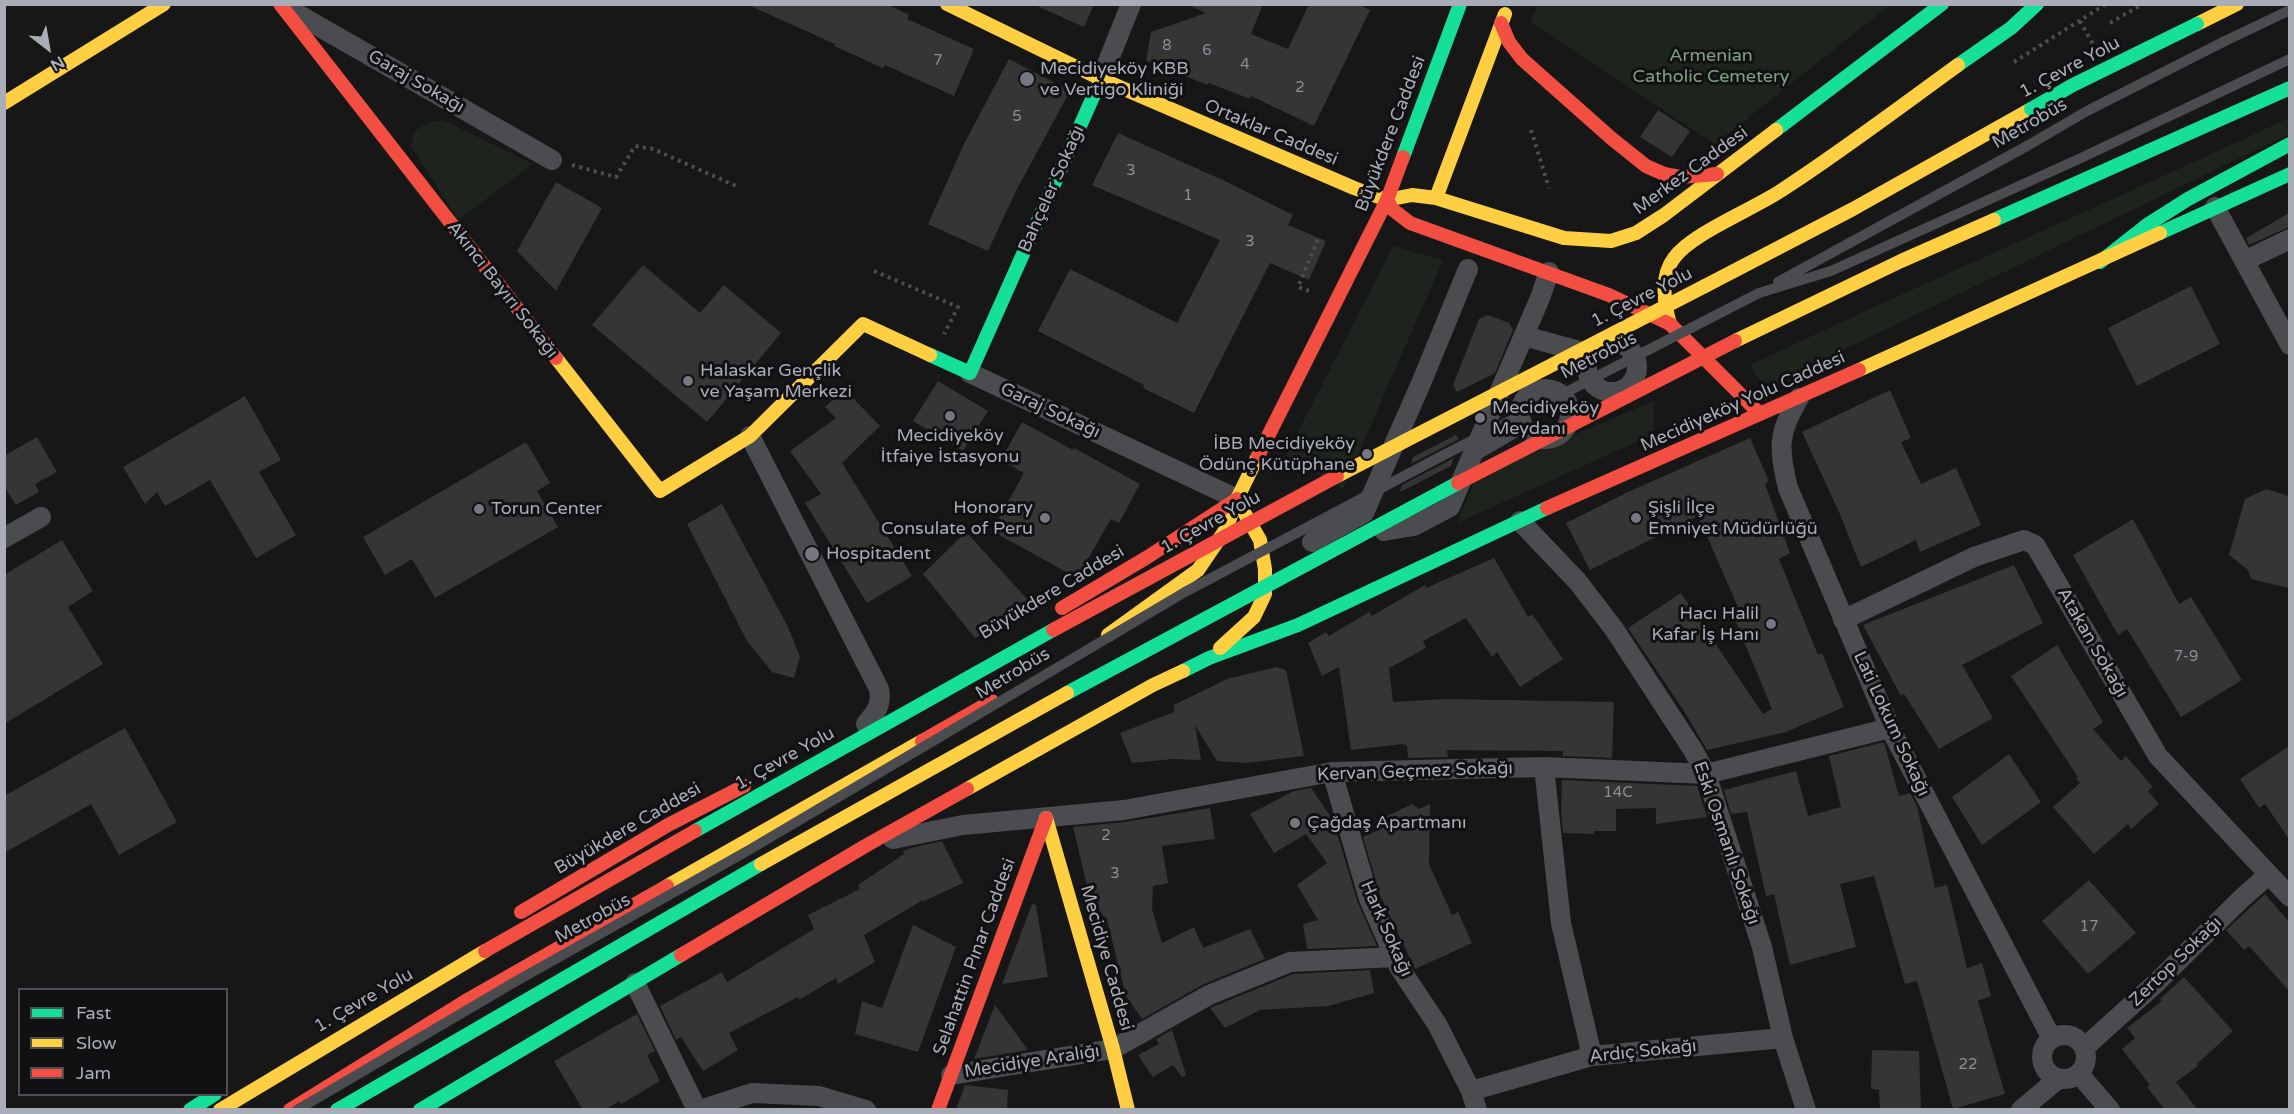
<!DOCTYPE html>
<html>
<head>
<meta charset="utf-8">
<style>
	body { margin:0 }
	#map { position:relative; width:2294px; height:1114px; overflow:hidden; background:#171717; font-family:"Varela Round",sans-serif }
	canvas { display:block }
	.frame { position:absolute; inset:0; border:6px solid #a8adb8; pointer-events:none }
	.legend { position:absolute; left:18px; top:988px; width:210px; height:108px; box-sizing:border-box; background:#111113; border:2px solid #4d4f55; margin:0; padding:8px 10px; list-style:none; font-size:18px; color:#a8adb8 }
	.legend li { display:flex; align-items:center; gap:12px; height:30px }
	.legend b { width:30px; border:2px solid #4d4f55 }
	.north { position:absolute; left:18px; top:18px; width:60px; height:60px; -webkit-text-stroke:4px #111113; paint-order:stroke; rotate:149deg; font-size:16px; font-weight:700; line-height:24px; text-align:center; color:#a8adb8 }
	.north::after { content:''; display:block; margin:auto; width:21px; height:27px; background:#a8adb8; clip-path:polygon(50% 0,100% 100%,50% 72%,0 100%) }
</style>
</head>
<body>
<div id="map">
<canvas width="2294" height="1114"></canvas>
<div class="frame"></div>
<ul class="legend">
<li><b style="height:8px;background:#16e098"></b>Fast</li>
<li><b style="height:8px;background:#ffcf43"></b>Slow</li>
<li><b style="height:8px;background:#f24e42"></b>Jam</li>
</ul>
<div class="north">N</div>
</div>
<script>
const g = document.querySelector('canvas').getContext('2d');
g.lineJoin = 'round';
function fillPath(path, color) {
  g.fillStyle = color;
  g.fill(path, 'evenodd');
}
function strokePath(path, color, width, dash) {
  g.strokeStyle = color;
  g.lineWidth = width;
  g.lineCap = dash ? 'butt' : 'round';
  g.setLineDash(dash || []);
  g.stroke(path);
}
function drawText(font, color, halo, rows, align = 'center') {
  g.font = font + ' "Varela Round",sans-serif';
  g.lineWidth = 6;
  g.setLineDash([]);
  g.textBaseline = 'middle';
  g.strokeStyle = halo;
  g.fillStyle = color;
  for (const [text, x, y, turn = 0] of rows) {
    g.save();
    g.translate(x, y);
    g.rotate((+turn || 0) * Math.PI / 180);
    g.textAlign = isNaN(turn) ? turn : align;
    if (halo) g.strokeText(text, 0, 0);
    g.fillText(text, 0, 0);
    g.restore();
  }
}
const green = new Path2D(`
	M1538 4H1890V5L1715 144 1531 22Z
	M2289 118V134L1775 383C1760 383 1757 378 1750 365 1929 280 2110 202 2289 118Z
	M443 120 533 164 458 220 411 146 415 131 429 122Z
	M1393 246 1443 260 1343 489 1286 455Z
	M1654 401V434L1457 523 1477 476Z`);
const building = new Path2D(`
	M746 4H887L909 15 907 19 974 49 954 96 885 65 883 68 834 46 835 44Z
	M1033 4H1094L1084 27Z
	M1186 4H1263L1251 34 1288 49 1309 4H1358L1370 10 1314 126 1251 96 1250 99 1209 83 1208 85 1146 61 1151 32 1206 13Z
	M1009 59 1070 91 1016 191 988 251 928 224 964 144Z
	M1658 110 1690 131 1672 157 1640 137Z
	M1118 133 1227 182 1293 215 1288 225 1326 241 1309 280 1270 263 1194 413 1143 388 1144 385 1038 331 1070 269 1177 323 1220 240 1092 185Z
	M556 182 602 208 556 291 517 251Z
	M2289 213V227L2249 245 2246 238Z
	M643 265 700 313 724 285 781 333 707 422 592 325Z
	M2191 286 2220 344 2137 386 2108 328Z
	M1488 315 1509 323 1513 330 1495 373 1457 392 1453 385 1479 319Z
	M938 381 988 411 963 451 913 421Z
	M844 389 880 426 842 463 912 576 867 603 805 503 821 494 790 451 836 418 825 407Z
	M1890 390 1911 438 1901 442 1921 484 1956 468 1981 525 1920 552 1916 540 1861 567 1839 512 1802 432Z
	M245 396 281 460 259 472 296 535 256 558 210 480 165 506 157 492 145 504 123 467Z
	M1022 422 1073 450 1074 448 1140 484 1119 523 1111 519 1077 578 992 531 1024 473 1001 460Z
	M1456 435 1459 439 1411 464 1413 457Z
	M37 437 57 472 35 484 39 492 16 505 4 486V456Z
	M1750 438 1769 481 1765 484 1790 553 1779 559 1818 655 1822 653 1844 707 1786 732 1707 750 1684 711 1628 628 1681 593 1763 714 1772 709 1731 610 1738 607 1698 516 1590 570 1566 523 1628 492Z
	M526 442 550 483 537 491 558 527 435 598 412 559 385 575 363 537Z
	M1454 458 1451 466 1400 492 1402 485Z
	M2266 489 2289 496V588L2251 579 2248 570 2229 555 2245 499Z
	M722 504 788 627 800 657 794 678 772 672 747 641 687 524Z
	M2133 519 2179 604 2191 597 2242 680 2181 717 2127 629 2118 635 2073 555Z
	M966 532 1028 600 1010 619 975 638 923 574Z
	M62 540 93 591 68 607 103 664 4 724V575Z
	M1494 558 1528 617 1532 614 1563 659 1520 687 1497 652 1492 657 1466 618 1423 641 1426 648 1389 668 1393 702 1445 699 1614 702 1612 758 1563 756V751L1447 750 1448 757 1408 758 1407 746 1403 744 1351 750 1339 667 1322 676 1308 643 1326 632 1329 636 1369 612 1372 616 1425 585 1426 588Z
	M2014 565 2043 623 1962 665 1993 718 1939 749 1904 694 1901 696 1863 625Z
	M2057 645 2103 722 2093 729 2121 761 2126 756 2153 787 2148 791 2159 804 2131 829 2128 824 2094 854 2053 807 2080 783 2076 778 2078 777 2011 676Z
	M1277 667 1286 670 1304 756 1245 763 1217 761 1195 725 1201 760 1173 759 1132 763 1120 733 1174 712V705L1227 679Z
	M125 728 177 822 119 855 91 804 4 853V796Z
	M1884 742 1899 796 1910 793 1917 806 1935 888 1947 885 1967 968 1982 963 1991 996 1978 1001 2005 1094 1953 1109 1917 981 1905 984 1874 876 1840 884 1856 947 1790 965 1774 894 1766 896 1747 812 1731 814 1724 790 1796 771 1808 816 1841 807 1829 756Z
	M2289 746V839L2265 804 2259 808 2240 779Z
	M2009 754 2041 802 1982 845 1952 797Z
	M1562 780 1697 786 1707 817 1656 824V808L1616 809V831H1594V834L1563 833 1561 810Z
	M1311 788 1333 820 1358 903 1377 946 1307 949 1303 924 1318 920 1297 885 1327 863 1306 834 1274 853 1250 814 1294 791Z
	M1412 804 1419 809 1430 804 1429 864 1452 915 1458 912 1472 943 1415 969 1380 895 1363 837 1389 825 1385 817Z
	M1210 808 1215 839 1162 846 1168 883 1153 886 1152 909 1162 943 1194 927 1203 948 1250 929 1265 959 1204 984 1142 1019 1126 996 1107 920 1090 898 1073 827 1125 822Z
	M942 841 963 883 922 902 923 900 864 935 875 962 838 984 836 978 799 1000 798 997 729 1033 738 1050 703 1071 681 1037 676 1040 660 1006 722 972 727 982 814 929 808 915 860 889 858 885 904 854 903 851 911 848Z
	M2089 880 2136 933 2088 974 2042 921Z
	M2265 894 2289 922V991L2249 946 2244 950 2226 930Z
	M1032 904 1036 905 1048 977 1002 984Z
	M913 925 956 947 918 1052 855 1034 862 1001 882 1008Z
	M1370 970 1374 993 1328 1006 1260 1010 1225 1028 1210 1008 1293 974Z
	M2184 977 2233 1031 2197 1064 2198 1066 2176 1082 2198 1110H2165L2147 1087 2150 1085 2122 1049 2135 1038 2127 1028 2162 1001 2160 999Z
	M995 1005 1028 1050 974 1059Z
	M637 1014 655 1051 647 1055 660 1081 621 1104 619 1101 605 1110H583L554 1061Z
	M1172 1030 1186 1075 1182 1077 1173 1065 1153 1077 1138 1055 1159 1044 1156 1039Z
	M1872 1050 1919 1051 1921 1110H1880L1879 1090 1871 1089Z
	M965 1085 1008 1090 1007 1110H956Z`);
const path = new Path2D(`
	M2080 21 2094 46
	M2110 23 2143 4
	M2014 62 2106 4
	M1531 130 1549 188
	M572 165 616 177 635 146 653 149 736 186
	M874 271 958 307 944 334
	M1309 291 1298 287 1318 239`);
const lane = new Path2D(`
	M2225 41 2290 10
	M1778 282 2027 146
	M1759 293 1831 271 2081 158 2290 59`);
const street = new Path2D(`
	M292 11 552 160
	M1101 79 1131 4
	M2215 207 2290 345
	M2244 261 2290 239
	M1524 336 1579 351
	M1587 367a25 25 0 1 1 50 0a25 25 0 1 1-50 0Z
	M970 373 1237 499
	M1520 414a25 25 0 1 1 50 0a25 25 0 1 1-50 0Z
	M1799 398C1778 432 1778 449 1788 488L1890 728 2052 1039
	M750 436 879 689C882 705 876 712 866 724
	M1474 451 1522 423
	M1520 521 1578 582 1614 629 1693 750 1706 774 1762 947 1783 1038 1806 1110
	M1384 531 1414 526 1450 507 1540 298 1549 272
	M4 538 41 517
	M1312 542 1364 513 1422 381 1468 269
	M1843 620 1974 557 2024 540 2035 545 2158 756 2290 897
	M1544 767 1561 923 1592 1056
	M1332 772 1369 899 1399 967 1437 1024 1471 1091 1477 1110
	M893 839 963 825 1124 810 1332 772 1544 767 1706 774 1890 728
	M635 983 697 1110
	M2042 1057a22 22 0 1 1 44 0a22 22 0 1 1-44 0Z
	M2084 1048 2156 983 2241 899 2268 875
	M2079 1074 2110 1110
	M951 1075 1113 1049 1209 995 1290 962 1395 957
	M1471 1091 1592 1056 1783 1038
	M700 1110 752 1093 819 1096 866 1110
	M2021 1110 2058 1079`);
const fast = new Path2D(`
	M1958 65 2011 28 2037 4
	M1776 130 1942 4
	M1403 157 1460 4
	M1994 220 2290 88
	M2160 233 2290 174
	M2100 262 2147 225 2188 199 2290 144
	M930 355 970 373 1101 79
	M1183 671 1209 658 1298 625 1547 508
	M190 1110 215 1094
	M420 1110 681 955`);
const slow = new Path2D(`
	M947 4 1101 79 1354 188 1387 200
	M2197 24 2237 4
	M4 103 164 4
	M1436 198 1505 14
	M1387 200 1412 195 1436 198 1564 238 1611 241 1636 233 1664 215 1776 130
	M1705 286 1853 209 2031 109
	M1670 324C1664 304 1660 276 1674 258 1692 233 1754 209 1782 190 1842 151 1900 107 1958 65
	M1735 341 1901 261 1994 220
	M556 358 660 491 750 436 863 324 930 355
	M1859 370 2160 233
	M1108 635 1198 570 1226 529 1237 499 1258 456
	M1220 648 1254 617 1265 594V569L1260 540 1237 500
	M967 789 1153 685 1183 671
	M1046 818 1113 1049 1128 1110
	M667 886 922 741`);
const jam = new Path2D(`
	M280 4 556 358
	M1501 23 1509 42 1522 59 1611 138 1646 166 1664 174 1680 177 1717 174
	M1387 200 1392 209 1410 223 1609 295 1670 324 1760 414
	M1258 456 1387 200 1403 157
	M1547 508 1859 370
	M1062 608 1146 558 1237 499
	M922 741 992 701
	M521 912 668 825 744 786
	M681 955 867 845 967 789
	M290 1110 469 999 667 886
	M938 1110 1046 818`);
const laneBridge = new Path2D(`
	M2027 146 2087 111 2225 41
	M297 1110 513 983 749 850 1185 592 1440 457 1759 293`);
const fastBridge = new Path2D(`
	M2031 109 2073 85 2197 24
	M1067 693 1458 483
	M695 831 1053 630
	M337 1110 761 864`);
const slowBridge = new Path2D(`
	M1337 476 1705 286
	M761 864 1067 693
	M220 1110 485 951`);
const jamBridge = new Path2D(`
	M1458 483 1735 341
	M1053 630 1337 476
	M485 951 695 831`);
const markers = [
	[1027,79,8,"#757880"],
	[688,381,6,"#757880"],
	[950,416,6,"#757880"],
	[1480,418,6,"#757880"],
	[1367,454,6,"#757880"],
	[479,509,6,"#757880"],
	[1045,518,6,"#757880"],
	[1636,518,6,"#757880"],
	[812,554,8,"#757880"],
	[1771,624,6,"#757880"],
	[1295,823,6,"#757880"]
];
const numberNames = [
	["8",1167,46],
	["6",1207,51],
	["7",938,61],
	["4",1245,65],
	["2",1300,88],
	["5",1017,117],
	["3",1131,171],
	["1",1188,196],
	["3",1250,242],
	["7-9",2186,657],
	["14C",1618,793],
	["2",1106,836],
	["3",1115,874],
	["17",2089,927],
	["22",1968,1065]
];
const parkNames = [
	["Armenian",1711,56],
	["Catholic Cemetery",1711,77]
];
const streetNames = [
	["1. Çevre Yolu",2070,68,-28],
	["Garaj Sokağı",416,82,30],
	["Metrobüs",2030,124,-30],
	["Ortaklar Caddesi",1271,133,23],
	["Büyükdere Caddesi",1391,134,-69],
	["Merkez Caddesi",1691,171,-36],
	["Bahçeler Sokağı",1052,189,-66],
	["Akıncı Bayırı Sokağı",502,290,52],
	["1. Çevre Yolu",1642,298,-27],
	["Metrobüs",1599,356,-27],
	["Mecidiyeköy Yolu Caddesi",1743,402,-24],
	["Garaj Sokağı",1050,411,25],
	["1. Çevre Yolu",1211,523,-29],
	["Büyükdere Caddesi",1052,593,-31],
	["Atakan Sokağı",2092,643,60],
	["Metrobüs",1013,674,-31],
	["Lati Lokum Sokağı",1891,724,65],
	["1. Çevre Yolu",785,759,-29],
	["Kervan Geçmez Sokağı",1415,772,-2],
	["Büyükdere Caddesi",628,829,-30],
	["Eski Osmanlı Sokağı",1726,843,71],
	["Metrobüs",593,919,-29],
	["Hark Sokağı",1386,929,66],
	["Selahattin Pınar Caddesi",975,957,-70],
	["Mecidiye Caddesi",1106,958,74],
	["Zertop Sokağı",2176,962,-44],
	["1. Çevre Yolu",364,1001,-30],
	["Ardıç Sokağı",1643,1052,-6],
	["Mecidiye Aralığı",1032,1062,-9]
];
const poiNames = [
	["Mecidiyeköy KBB",1040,69],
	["ve Vertigo Kliniği",1040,90],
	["Halaskar Gençlik",700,371],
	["ve Yaşam Merkezi",700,392],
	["Mecidiyeköy",1492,408],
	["Meydanı",1492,429],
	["Mecidiyeköy",950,436,"center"],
	["İtfaiye İstasyonu",950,457,"center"],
	["İBB Mecidiyeköy",1355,444,"right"],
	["Ödünç Kütüphane",1355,465,"right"],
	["Honorary",1033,508,"right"],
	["Consulate of Peru",1033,529,"right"],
	["Şişli İlçe",1648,508],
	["Emniyet Müdürlüğü",1648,529],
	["Torun Center",491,509],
	["Hospitadent",826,554],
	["Hacı Halil",1759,614,"right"],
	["Kafar İş Hanı",1759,635,"right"],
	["Çağdaş Apartmanı",1307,823]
];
fillPath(green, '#1d241e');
fillPath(building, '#353536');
strokePath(path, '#4d4e52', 4, [3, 4.5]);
strokePath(lane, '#4b4c50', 10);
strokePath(street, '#4b4c50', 20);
strokePath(fast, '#16e098', 14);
strokePath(slow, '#ffcf43', 14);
strokePath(jam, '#f24e42', 14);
strokePath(laneBridge, '#4b4c50', 10);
strokePath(fastBridge, '#16e098', 14);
strokePath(slowBridge, '#ffcf43', 14);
strokePath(jamBridge, '#f24e42', 14);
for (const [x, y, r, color] of markers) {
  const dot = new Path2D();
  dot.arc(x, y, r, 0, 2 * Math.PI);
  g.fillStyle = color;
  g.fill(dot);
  strokePath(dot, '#111113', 2);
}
drawText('15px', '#8b8f98', null, numberNames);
drawText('18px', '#7fa381', '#111113', parkNames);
drawText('18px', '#a8adb8', '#111113', streetNames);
drawText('18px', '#a8adb8', '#111113', poiNames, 'left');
</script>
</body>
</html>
